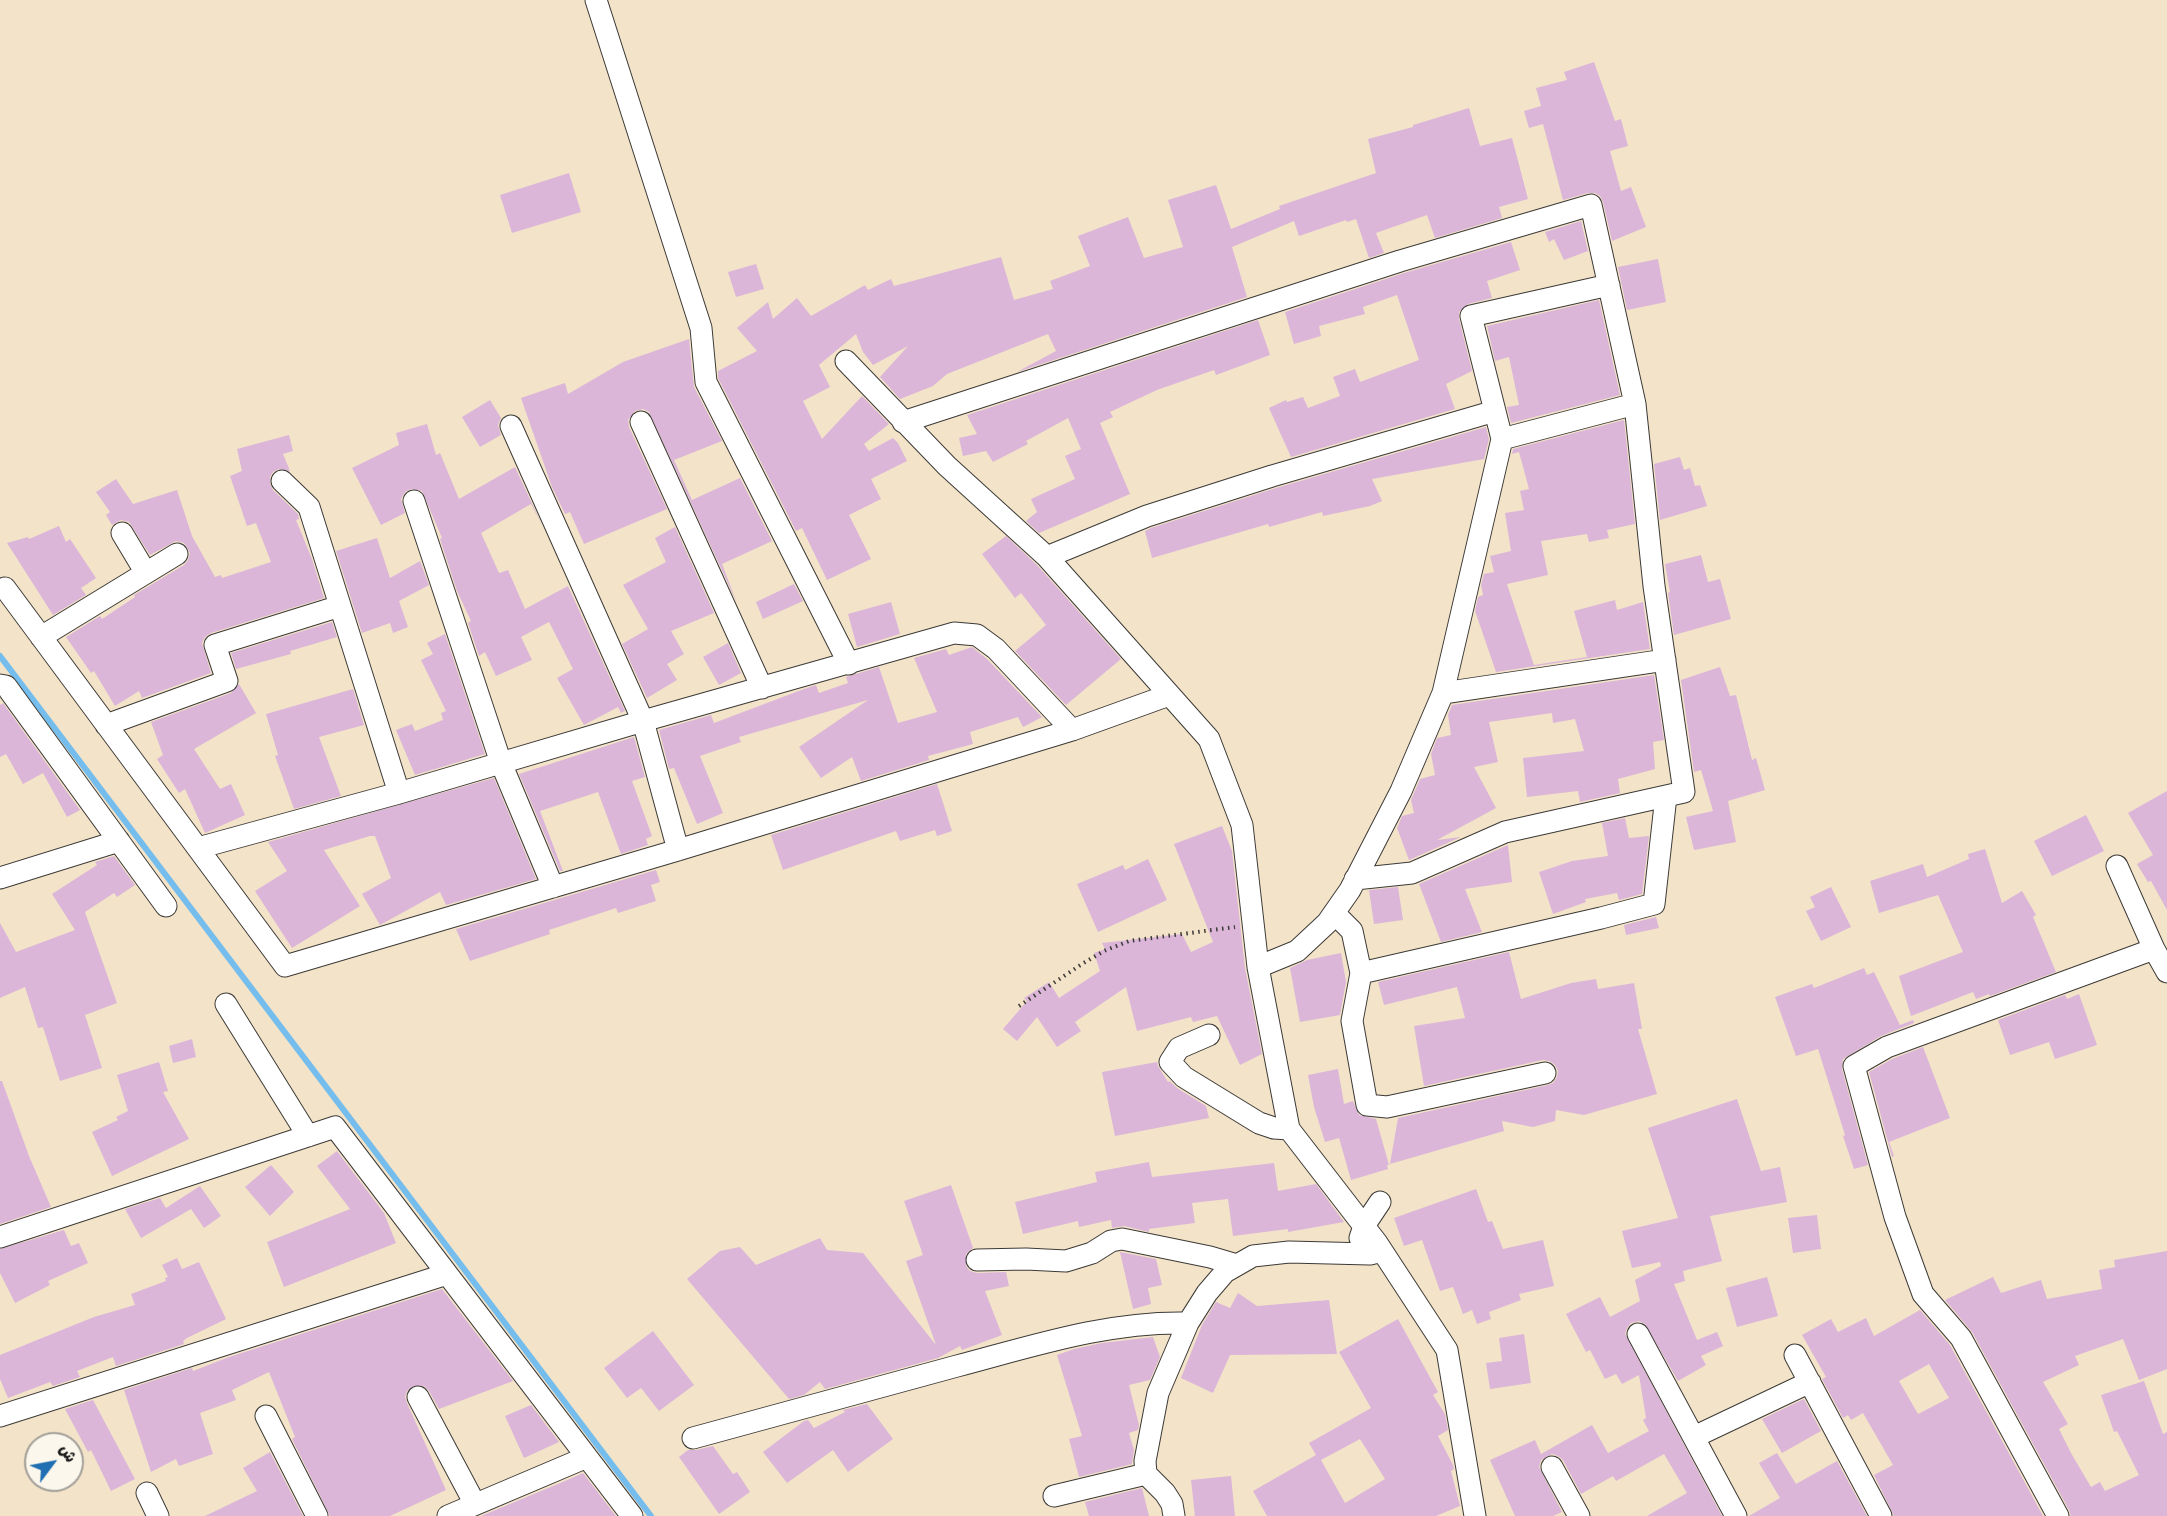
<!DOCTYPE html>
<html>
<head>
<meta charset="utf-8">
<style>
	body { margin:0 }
	#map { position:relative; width:2167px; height:1516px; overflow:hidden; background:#f3e3c9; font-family:"Architects Daughter","Playpen Sans Arabic",sans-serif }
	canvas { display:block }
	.north { position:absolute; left:24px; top:1432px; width:60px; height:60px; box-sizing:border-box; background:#fbf7ec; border:2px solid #a29f99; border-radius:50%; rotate:58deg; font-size:16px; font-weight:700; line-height:24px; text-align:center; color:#1c1c1c }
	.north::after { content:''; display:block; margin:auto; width:21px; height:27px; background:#1f6fb2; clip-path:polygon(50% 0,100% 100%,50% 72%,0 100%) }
</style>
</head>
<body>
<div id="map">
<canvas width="2167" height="1516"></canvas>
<div class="north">ش</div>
</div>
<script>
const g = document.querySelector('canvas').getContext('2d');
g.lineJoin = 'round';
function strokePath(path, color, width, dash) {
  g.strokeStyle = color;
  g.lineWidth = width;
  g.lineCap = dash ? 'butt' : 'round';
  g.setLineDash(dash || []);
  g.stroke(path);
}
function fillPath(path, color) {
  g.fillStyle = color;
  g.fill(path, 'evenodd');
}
const stream = new Path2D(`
	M0 656 651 1516`);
const building = new Path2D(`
	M1594 62 1615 121 1621 119 1628 146 1610 151 1621 191 1631 187 1646 227 1612 241 1603 202 1600 196 1595 193H1588L1563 200 1543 124 1529 128 1524 111 1541 106 1536 88 1567 80 1564 72Z
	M1469 108 1480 146 1512 138 1528 199 1499 207 1502 218 1435 238 1427 215 1376 233 1384 253 1369 258 1356 219 1347 222 1346 220 1299 236 1294 221 1232 247 1247 297 1017 372 1056 351 1048 334 947 374 933 386 900 399 880 377 908 346 873 365 863 352 856 334 819 365 830 387 803 401 822 439 862 396 889 424 864 444 869 451 893 438 898 443 907 461 871 479 881 499 849 515 871 559 827 580 802 528 796 531 718 378V371L757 351 737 328 768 302 773 319 797 298 811 316 865 285 868 290 891 279 894 286 1001 257 1014 300 1053 289 1050 281 1090 266 1078 236 1128 217 1144 258 1183 247 1168 200 1216 185 1231 229 1280 209 1279 206 1376 173 1368 139 1413 127V125Z
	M569 173 581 212 512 233 500 195Z
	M1581 221 1588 251 1564 260 1554 239 1549 242 1545 232Z
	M1511 242 1520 270 1487 281 1492 298 1468 304 1459 312V319L1472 371 1446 384 1455 409 1291 457 1269 408 1286 400 1287 402 1303 397 1308 408 1340 396 1333 377 1355 369 1360 382 1419 360 1397 295 1363 307 1365 314 1319 326 1321 336 1294 344 1285 312 1404 273Z
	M1658 259 1666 302 1627 310 1618 267Z
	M756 264 764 289 736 297 728 272Z
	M1599 300 1620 395 1511 423 1507 407 1519 405 1509 357 1495 361 1487 326Z
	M1258 320 1270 355 1216 375 1214 370 1157 390 1110 412 1113 417 1100 423 1130 494 1039 533 1026 521 1037 512 1031 499 1075 479 1065 456 1081 449 1068 418 1026 441 1028 444 993 462 986 451 963 456 959 438 977 434 967 415Z
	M689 339 694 387 722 441 674 460 692 500 740 478 772 541 722 564 737 603 649 412 643 409 635 411 628 420 629 427 667 509 584 544 570 512 565 514 552 487 521 398 565 383 568 394 623 362Z
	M490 400 501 418 498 425 501 435 480 447 462 417Z
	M1624 420 1635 524 1607 530 1609 538 1589 542 1587 534 1541 541 1548 575 1507 584 1534 665 1587 657 1574 611 1615 600 1617 610 1643 602 1650 649 1496 672 1475 611 1478 597 1483 595 1481 585 1484 574 1494 572 1490 556 1511 551 1505 513 1524 510 1520 491 1529 489 1519 452 1512 454 1513 449Z
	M427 424 436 455 440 453 459 499 515 467 542 525 531 504 481 533 499 573 508 570 525 609 568 586 625 711 621 713 618 707 584 725 557 678 573 669 549 622 521 637 532 660 496 676 485 652 479 656 468 623 471 621 457 591 440 539 442 538 422 491 411 489 405 492 401 499 405 513 381 525 352 468 399 445 396 433Z
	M1486 427 1489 439 1484 459 1372 479 1382 501 1370 506 1323 516 1322 512 1269 527 1268 524 1152 558 1145 531 1151 528 1276 488Z
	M289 435 293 451 283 454 290 471 279 469 273 472 270 477V484L273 490 298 514 299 519 296 520 312 559 324 598 211 633 205 637 202 643 211 673 142 698 139 691 115 706 94 671 91 673 66 637 100 616 102 619 135 597 134 595 184 565 188 560 190 553 184 543 176 541 150 555 129 522 121 520 112 525 106 515 110 512 96 492 116 479 133 504 177 490 192 536 215 577 221 575 222 578 271 562 256 523 247 526 230 476 242 471 237 449Z
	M1680 457 1684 470 1690 468 1695 486 1700 485 1707 506 1660 520 1654 464Z
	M59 526 66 542 70 539 96 578 81 588 86 595 53 615 7 543 28 537 29 539Z
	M675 527 714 613 671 631 684 654 667 664 677 680 647 698 622 644 648 629 623 585 666 562 655 538Z
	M1006 536 1038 566 1121 659 1066 705 1015 651 1046 625 1021 593 1015 598 982 554Z
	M377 538 390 578 420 561 429 585 399 601 408 627 393 633 390 623 362 633 336 551Z
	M1701 555 1708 582 1720 579 1731 619 1674 635 1668 593 1670 592 1665 564Z
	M794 584 803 601 763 619 756 602Z
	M891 602 900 634 857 647 848 614Z
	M332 622 337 637 290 651 291 654 236 669 231 653Z
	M445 634 485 754 415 775 396 730 412 724 415 731 443 720 441 713 446 711 421 660 433 654 427 643Z
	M728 643 741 673 719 685 703 657Z
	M972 647 987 659 1042 717 1023 727 1018 717 970 732 973 744 928 756 929 760 861 781 852 757 821 778 799 747 868 700 739 737 741 742 700 756 723 813 697 824 674 768 669 769 659 730 711 715 714 723 804 689 816 685 819 693 848 683 846 677 879 667 898 723 937 712 914 658 946 649 949 655Z
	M1720 667 1730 696 1736 695 1752 760 1756 758 1765 790 1728 801 1736 842 1694 850 1686 817 1713 811 1701 770 1694 772 1681 680Z
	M1654 675 1664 740 1653 742 1655 769 1618 779 1620 793 1580 802 1578 791 1527 797 1523 758 1584 751 1575 719 1553 723 1552 713 1489 722 1498 762 1474 767 1496 808 1437 840 1461 837 1409 860 1397 828 1402 816 1414 813 1411 800 1420 779 1435 775 1431 754 1437 738 1451 735 1448 715 1452 705Z
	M239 684 256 713 194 749 220 789 231 784 245 815 205 833 185 789 179 793 157 759 163 755 151 722 231 693Z
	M353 689 364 725 319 737 341 796 294 809 275 756 278 755 266 714Z
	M3 703 80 810 67 817 43 773 23 784 6 754 0 757V705Z
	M634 737 645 777 632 781 652 836 646 839 648 845 621 854 598 792 540 811 563 871H560L519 774Z
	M494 778 536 879 446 905 440 892 380 925 362 894 391 878 375 836H370L324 850 360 906 292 948 255 891 287 871 268 842Z
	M937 784 952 831 937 836 935 830 900 841 896 831 783 870 771 835Z
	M2167 791V910L2151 881 2148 882 2137 864 2153 855 2128 813Z
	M2086 815 2104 851 2052 876 2034 841Z
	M1625 818 1629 838 1649 836 1642 894 1619 900 1617 893 1585 899 1586 902 1553 914 1539 872 1572 861 1608 856 1602 823Z
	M1222 826 1232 851 1245 968 1262 1054 1240 1065 1217 1016 1193 1022 1191 1017 1137 1031 1126 987 1075 1022 1081 1031 1057 1047 1037 1017 1017 1041 1003 1029 1027 1001 1024 998 1049 982 1059 998 1100 971 1094 953 1105 949 1102 943 1182 934 1191 952 1213 942 1174 844Z
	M1508 845 1512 882 1465 889 1482 932 1441 942 1419 884Z
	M1985 849 2002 903 2022 891 2036 915 2033 917 2056 972 1990 996 1989 994 1976 999 1973 992 1911 1016 1899 976 1963 952 1938 895 1879 913 1870 881 1923 864 1927 877 1969 859 1968 854Z
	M114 856 135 885 117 897 114 893 85 912 117 1003 85 1015 102 1068 60 1081 43 1027 38 1028 25 987 0 998V923L16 952 75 930 52 894 97 865 95 862Z
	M1148 859 1167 900 1098 932 1077 884 1123 865 1125 870Z
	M656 870 660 882 651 885 656 901 618 913 616 908 549 930 550 934 470 961 456 929Z
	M1398 887 1403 920 1374 924 1369 890Z
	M1831 887 1851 927 1821 941 1806 911 1815 907 1810 897Z
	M1656 917 1659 928 1626 935 1624 925Z
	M1509 952 1521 999 1571 983 1596 979 1598 989 1634 983 1642 1029H1638L1657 1094 1584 1115 1556 1110 1555 1121 1533 1127 1502 1121 1504 1131 1390 1164 1398 1118 1548 1085 1553 1083 1557 1077 1558 1071 1555 1065 1549 1061 1543 1060 1424 1086 1414 1026 1465 1018 1457 987 1384 1005 1378 982Z
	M1341 953 1346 982 1340 1015 1300 1022 1290 968 1307 960Z
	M1864 968 1867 975 1874 972 1900 1025 1913 1020 1914 1023 1881 1036 1843 1059 1842 1069 1868 1165 1854 1169 1843 1136 1845 1135 1818 1049 1796 1056 1775 997 1812 984 1814 988Z
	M2079 994 2097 1045 2055 1059 2049 1042 2010 1055 1998 1020 2065 995 2067 999Z
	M192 1039 196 1057 173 1063 169 1046Z
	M1923 1047 1950 1118 1889 1142 1894 1156 1892 1157 1869 1072 1892 1059Z
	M159 1062 168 1091 163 1092 189 1139 112 1176 92 1132 118 1120 116 1117 128 1111 117 1075Z
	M1157 1062 1158 1066 1168 1082 1170 1081 1177 1088 1206 1106 1209 1118 1115 1136 1102 1072Z
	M1338 1069 1344 1104 1353 1101 1359 1115 1376 1119 1389 1165H1387L1388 1169 1351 1180 1339 1138 1325 1142 1314 1107 1308 1075Z
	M0 1081H2L29 1156 51 1207 0 1224Z
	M1737 1099 1761 1171 1780 1167 1787 1202 1710 1216 1722 1261 1683 1271 1685 1281 1674 1284 1697 1340 1717 1332 1723 1346 1701 1356 1706 1365 1678 1381 1645 1324 1639 1321 1631 1323 1627 1328 1625 1334 1722 1516H1647L1687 1493 1664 1454 1616 1481 1613 1476 1581 1494 1563 1460 1558 1456 1552 1454 1541 1460 1539 1467 1562 1512 1553 1516H1515L1490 1460 1535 1440 1541 1454 1592 1425 1608 1453 1649 1431 1643 1420 1646 1418 1639 1375 1622 1384 1616 1374 1605 1379 1590 1350 1586 1352 1566 1314 1600 1297 1610 1317 1640 1301 1635 1280 1661 1266 1660 1262 1632 1268 1622 1231 1678 1218 1648 1128Z
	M337 1151 384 1213 396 1243 284 1287 267 1242 350 1209 317 1166Z
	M1149 1162 1152 1177 1274 1163 1278 1191 1316 1184 1344 1222 1288 1232V1229L1233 1236 1228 1199 1192 1203 1195 1223 1149 1229V1232L1124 1226 1112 1228 1111 1220 1079 1227 1078 1221 1023 1234 1015 1202 1097 1182 1095 1172Z
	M271 1165 294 1192 270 1216 245 1187Z
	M951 1185 973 1248 966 1254V1266L970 1271 977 1273 1006 1272 1009 1286 985 1291 1002 1335 962 1350 960 1346 938 1358 825 1389 820 1382 804 1395 789 1399 687 1279 720 1251 740 1247 756 1265 820 1238 827 1250 863 1253 936 1345 906 1261 923 1255 904 1201Z
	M200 1186 221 1216 204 1228 191 1209 141 1238 125 1209 160 1198 166 1208Z
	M1476 1189 1488 1222 1492 1221 1503 1249 1543 1240 1554 1286 1519 1294 1521 1300 1489 1312 1491 1319 1477 1324 1472 1310 1463 1314 1453 1287 1440 1291 1422 1240 1404 1246 1394 1218Z
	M1817 1215 1821 1249 1793 1253 1788 1218Z
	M64 1230 71 1246 79 1243 88 1263 48 1281 50 1285 15 1303 0 1273V1249Z
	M2167 1251V1369L2139 1380 2123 1339 2075 1356 2079 1365 2043 1382 2068 1424 2059 1429 2071 1453 2091 1487 2100 1482 2105 1491 2139 1475 2117 1431 2114 1432 2101 1395 2144 1381 2163 1434 2167 1432V1516H2071L2069 1510 1972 1332 1945 1300 1993 1277 2001 1293 2041 1280 2047 1299 2102 1289 2099 1270 2115 1267 2114 1260Z
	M1120 1252 1156 1259 1162 1285 1148 1288 1151 1304 1133 1309Z
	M177 1258 182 1269 199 1262 226 1319 187 1338 183 1341 184 1344 116 1366 113 1357 77 1371 80 1377 53 1386 50 1382 8 1398 0 1379V1355L94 1317 135 1305 131 1294 166 1281 165 1278 168 1277 162 1265Z
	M1767 1277 1778 1316 1737 1327 1726 1288Z
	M442 1289 513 1381 439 1409 429 1391 424 1386H413L407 1391 405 1397 407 1403 446 1490 390 1516H330L292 1439 295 1437 269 1372 232 1390 236 1400 200 1413 213 1454 179 1466 176 1459 151 1472 124 1390 192 1368 193 1371 229 1357Z
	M1238 1293 1257 1306 1329 1300 1337 1354 1230 1355 1213 1393 1181 1378 1202 1325 1216 1302 1230 1308Z
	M1920 1310 1950 1345 2043 1516H1894L1874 1475 1893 1465 1863 1413 1851 1420 1848 1415 1843 1418 1822 1379 1826 1377 1802 1335 1831 1319 1838 1332 1866 1318 1874 1336ZM1929 1364 1949 1398 1918 1414 1899 1381Z
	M1398 1319 1438 1392 1433 1395 1445 1414 1448 1430 1438 1436 1453 1465 1454 1469 1451 1471 1460 1506 1436 1516H1267L1253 1491 1316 1455 1309 1443 1371 1408 1339 1352ZM1360 1439 1385 1479 1345 1503 1321 1460Z
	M653 1331 694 1385 659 1411 641 1388 627 1398 604 1368Z
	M1524 1334 1531 1383 1490 1389 1486 1363 1502 1361 1499 1338Z
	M1153 1337 1160 1357 1150 1380 1129 1385 1139 1425 1138 1430 1129 1433 1134 1450 1132 1464 1079 1477 1069 1439 1082 1436 1057 1355 1074 1349 1102 1343Z
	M1804 1399 1821 1431 1782 1453 1762 1419Z
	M93 1400 135 1479 111 1491 91 1450 88 1452 65 1409Z
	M867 1404 893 1439 848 1472 833 1450 787 1483 763 1452 804 1421 808 1420 814 1428 845 1412 843 1410Z
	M531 1405 559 1442 524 1458 505 1416Z
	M713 1446 733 1474 737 1472 750 1492 719 1514 679 1457 688 1450H696Z
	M270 1452 303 1516H205L257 1491 243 1468Z
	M1777 1453 1796 1484 1837 1461 1867 1516H1749L1780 1498 1759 1463Z
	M583 1473 616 1516H481L565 1481Z
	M1231 1476 1235 1516H1195L1191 1480Z
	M1142 1488 1149 1516H1089L1085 1502Z`);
const path = new Path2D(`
	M1019 1006 1082 964 1104 951 1129 941 1235 927`);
const minor = new Path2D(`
	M596 0 701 328 706 382 849 664
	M846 361 947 466 1047 557 1209 739 1242 825 1258 967 1289 1129 1377 1243 1447 1350 1475 1516
	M641 422 762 688
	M903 422 1400 261 1591 205 1635 404 1654 586 1684 792 1505 832 1412 873 1355 879
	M511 426 643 721 678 850
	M1502 439 1635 404
	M282 481 309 507 399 793
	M414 501 501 763 553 887
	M122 533 146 573
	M1047 557 1147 516 1272 476 1495 411
	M5 588 285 966 678 850 1072 730 1169 695
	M41 637 177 554
	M0 685 6 686 166 906
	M1443 693 1665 660
	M106 725 227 681 215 645 340 606
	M198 848 399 793 643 721 954 633 977 635 996 649 1072 730
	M2117 866 2154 949
	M0 878 119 841
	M1334 913 1352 931 1361 973 1601 918 1654 904 1666 796
	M1258 967 1297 951 1327 923 1350 890 1401 791 1443 693 1502 439 1471 316 1609 285
	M1361 973 1352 1021 1367 1105 1387 1107 1545 1073
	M226 1004 308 1136
	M1209 1035 1179 1048 1170 1062 1184 1077 1259 1123 1274 1128 1289 1129
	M0 1237 335 1127 632 1516
	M1360 1238 1364 1226 1380 1202
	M977 1260 1026 1259 1066 1261 1092 1253 1111 1241 1122 1239 1210 1257 1237 1265
	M1638 1334 1736 1516
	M1795 1355 1881 1516
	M418 1397 475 1504
	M0 1416 447 1274
	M266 1416 317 1516
	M1694 1437 1810 1382
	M693 1438C781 1414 869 1390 957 1366 1033 1346 1108 1321 1188 1323
	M1552 1467 1579 1516
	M147 1493 158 1516
	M1054 1496 1146 1474
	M448 1516 587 1457
	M1174 1516 1172 1504 1165 1493 1146 1474 1145 1461 1158 1393 1188 1323 1207 1293 1225 1272 1253 1256 1289 1252 1370 1254 1382 1251
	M2058 1516 1961 1338 1923 1294 1895 1217 1854 1066 1887 1047 2154 949 2167 972`);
strokePath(stream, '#74bdec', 6);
fillPath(building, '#dbb6d9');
strokePath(minor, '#3c3a36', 23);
strokePath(path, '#3c3a36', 4, [1.5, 4.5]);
strokePath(minor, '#fff', 21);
</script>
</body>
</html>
